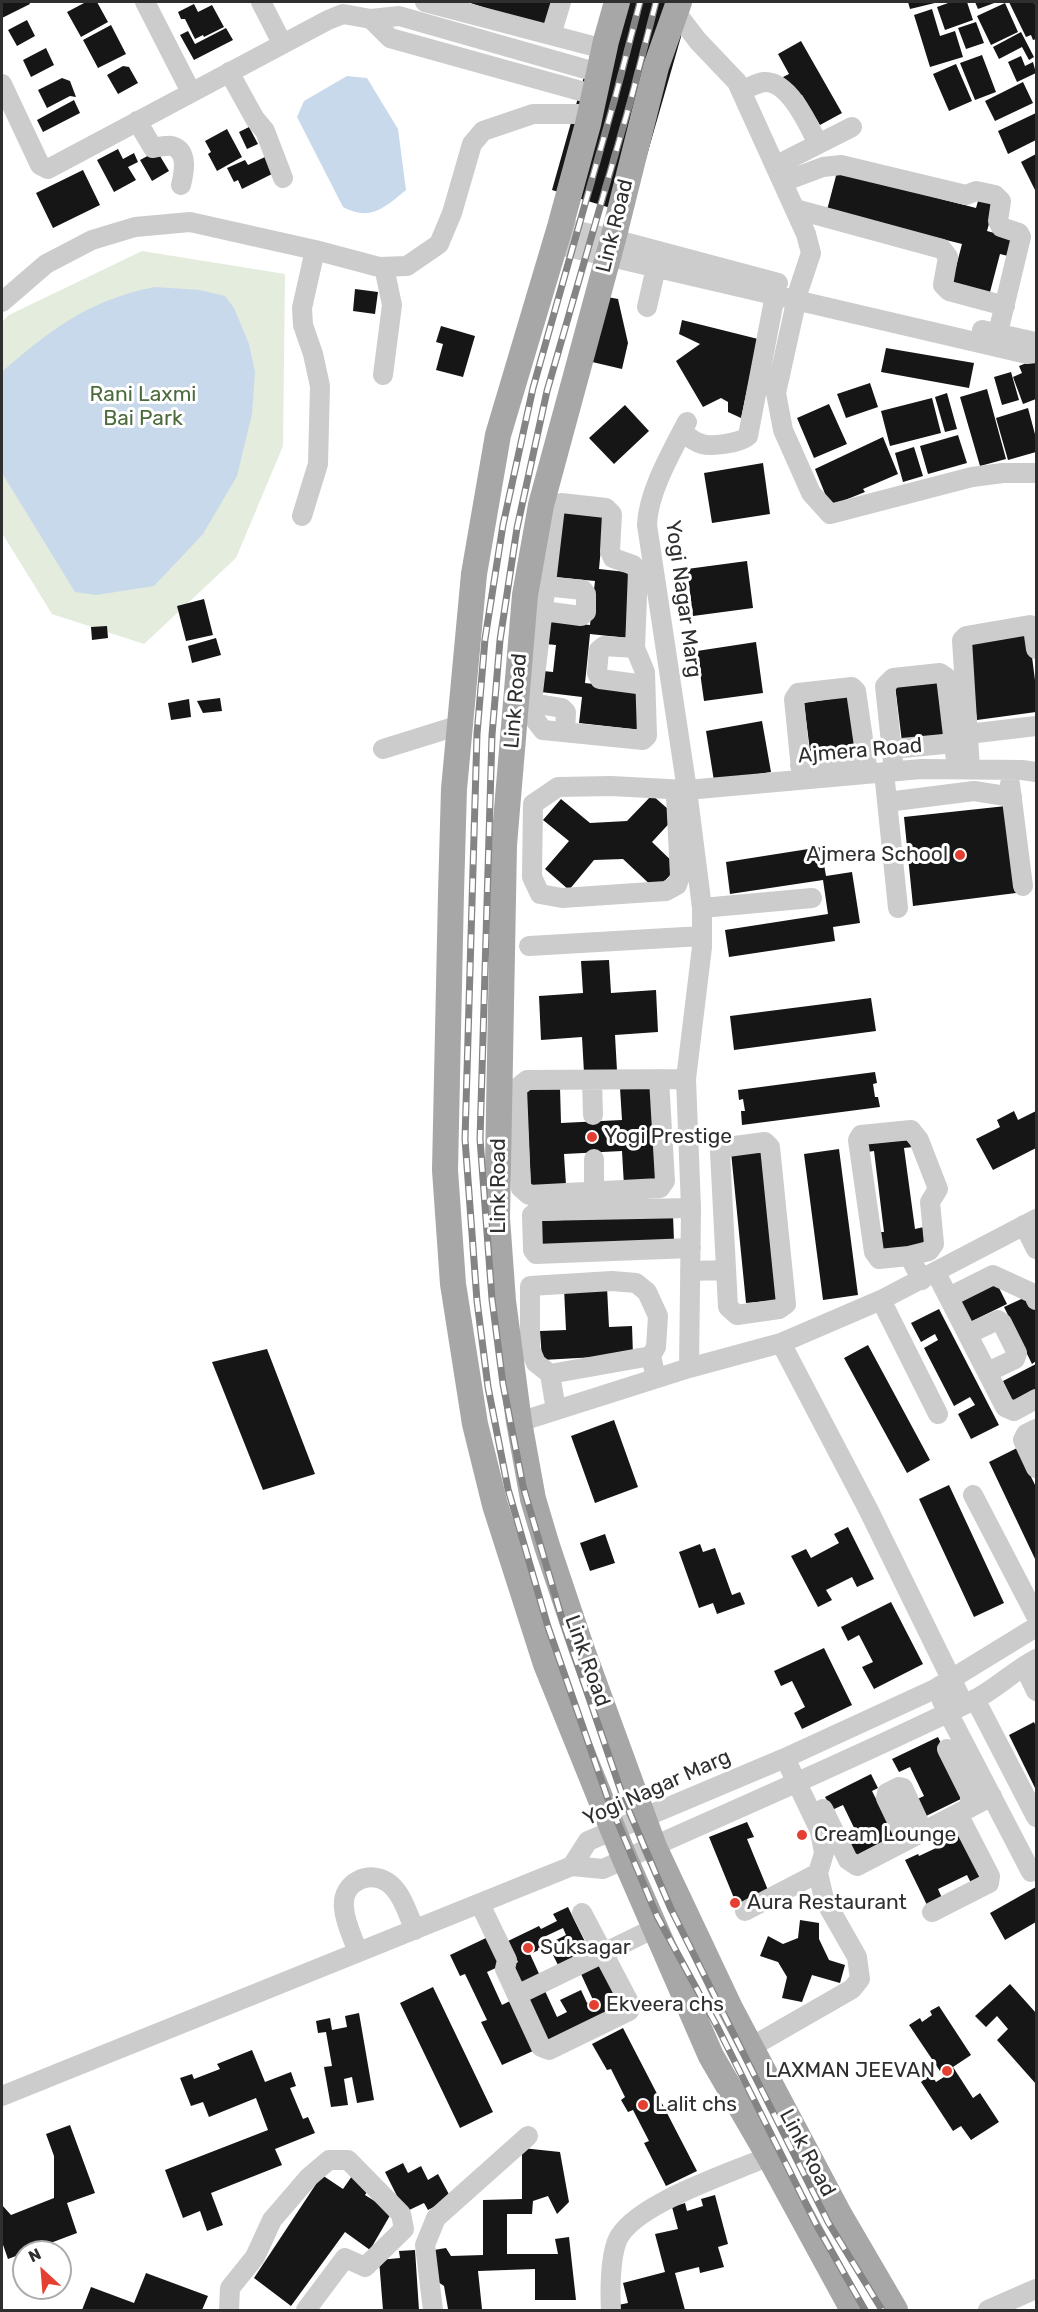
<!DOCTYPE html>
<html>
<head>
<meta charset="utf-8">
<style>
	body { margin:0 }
	#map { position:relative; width:1038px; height:2312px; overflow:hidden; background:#fff; font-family:Rubik,sans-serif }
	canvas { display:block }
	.frame { position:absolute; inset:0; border:3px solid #2f2f2f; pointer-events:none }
	.north { position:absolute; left:12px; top:2240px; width:60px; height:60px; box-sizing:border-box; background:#fff; border:2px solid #acacac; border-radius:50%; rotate:334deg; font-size:16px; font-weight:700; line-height:24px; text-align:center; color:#2f2f2f }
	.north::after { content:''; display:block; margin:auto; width:21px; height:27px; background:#e53f31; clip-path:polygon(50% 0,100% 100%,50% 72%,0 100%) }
</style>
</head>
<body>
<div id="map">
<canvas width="1038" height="2312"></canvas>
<div class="frame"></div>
<div class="north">N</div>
</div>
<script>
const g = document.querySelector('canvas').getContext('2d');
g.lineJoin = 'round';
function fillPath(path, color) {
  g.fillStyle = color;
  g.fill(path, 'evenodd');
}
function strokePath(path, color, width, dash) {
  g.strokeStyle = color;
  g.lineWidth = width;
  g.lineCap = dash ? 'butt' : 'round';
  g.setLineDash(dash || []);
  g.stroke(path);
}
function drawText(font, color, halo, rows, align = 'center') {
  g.font = font + ' Rubik,sans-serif';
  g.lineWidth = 6;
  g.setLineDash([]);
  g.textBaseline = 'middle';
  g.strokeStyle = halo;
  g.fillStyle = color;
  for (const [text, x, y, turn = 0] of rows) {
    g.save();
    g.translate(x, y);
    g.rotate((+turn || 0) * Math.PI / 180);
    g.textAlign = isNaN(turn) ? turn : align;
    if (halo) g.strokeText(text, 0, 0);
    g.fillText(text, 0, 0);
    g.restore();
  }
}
const green = new Path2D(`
	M142 251 285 274 283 446 236 558 144 644 52 614 2 533V322L9 315Z`);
const water = new Path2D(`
	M347 76 367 78 398 129 406 190C385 207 371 222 343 207L297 117 304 101Z
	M155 287 200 290 225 296 234 308 249 344 255 372 252 414 237 476 203 534 154 586 96 595 75 592 2 473V372C51 329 89 300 155 287Z`);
const building = new Path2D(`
	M2 2H29L30 4 2 18Z
	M86 2H97L108 22 81 37 67 12Z
	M467 2H554L546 27Z
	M605 2H691L630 214 552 190Z
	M908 2H939L910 9Z
	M951 2H967L973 20 945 30 937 7Z
	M975 2H997L978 9Z
	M1009 2H1034L1036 6V39L1033 40 1031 35 1026 37Z
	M1005 3 1018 32 991 45 977 16Z
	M194 4 198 12 212 5 224 27 204 37 203 35 195 39 185 19H181L178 12Z
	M932 9 940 36 955 31 963 57 930 67 914 15Z
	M27 20 35 36 17 46 8 30Z
	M976 22 984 43 966 49 958 28Z
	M111 25 126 54 98 68 83 40Z
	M226 28 233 40 194 60 180 35 188 31 195 44Z
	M1021 32 1034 57 1029 60 1022 47 999 59 993 47Z
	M801 41 842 113 820 125 802 95 795 99 783 77 789 74 778 54Z
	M46 48 54 65 31 77 23 60Z
	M982 55 996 92 975 100 960 63Z
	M1021 56 1025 66 1033 62 1036 73 1017 82 1008 62Z
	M956 64 972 101 949 111 933 74Z
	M123 66 129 67 138 83 118 94 107 75Z
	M62 78 70 81 76 97 70 96 47 108 38 90Z
	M1023 82 1033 103 995 121 985 101Z
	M74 100 80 113 43 132 37 120Z
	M1036 113V140L1008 154 998 131Z
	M249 127 258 144 247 149 239 132Z
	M227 129 242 157 217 171 208 154 211 152 205 141Z
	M118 149 123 159 134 153 138 162 128 167 136 180 114 192 97 160Z
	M157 151 169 171 152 181 140 160Z
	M1036 154V192L1021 162Z
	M265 157 274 173 242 189 238 180 234 182 227 168 245 160 248 165Z
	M83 170 100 205 53 228 36 193Z
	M837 172 976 208 980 194 996 198 987 231 1017 239 1012 257 1000 254 989 296 951 286 962 244 827 210Z
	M355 289 378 292 375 314 353 311Z
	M602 296 618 299 628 343 622 369 588 361Z
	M682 320 758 339 741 418 728 412V402L721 398 703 407 676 361 700 344 679 334Z
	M441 326 475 336 463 377 436 370 443 344 436 342Z
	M886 348 974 363 969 388 881 372Z
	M1034 360 1036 366V399L1023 404 1013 377 1022 373 1019 366Z
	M1011 372 1019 400 1002 405 994 377Z
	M870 383 878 407 846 418 837 394Z
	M987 389 1006 459 980 466 960 397Z
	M947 393 957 429 945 432 935 397Z
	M932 398 941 433 890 446 881 411Z
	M829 404 847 444 814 458 797 418Z
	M625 405 649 431 614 464 589 438Z
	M1028 408 1036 438V452L1008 460 996 418Z
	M958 435 967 463 928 474 920 446Z
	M883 437 898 474 863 489 865 492 830 506 815 469Z
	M914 447 923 476 903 482 895 453Z
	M763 463 770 514 712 523 704 473Z
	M563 510 604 514 599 569 635 573 628 638 590 634 585 683 643 690 641 730 579 723 582 697 541 692 543 671 553 672 556 645 546 644 549 621 590 625 595 581 555 577Z
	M747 561 753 608 693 616 687 569Z
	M204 599 213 635 186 641 177 606Z
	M107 626 108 638 92 640 91 627Z
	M1029 633 1036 688V712L977 720 966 642Z
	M216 638 221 655 192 663 188 646Z
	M756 642 763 693 704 701 697 651Z
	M940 678 948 736 902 742 895 685Z
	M851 696 858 750 811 759 804 703Z
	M220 698 222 711 203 713 197 701Z
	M189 699 191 717 171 720 168 703Z
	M762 721 771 772 714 781 706 731Z
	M652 795 676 816 652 842 678 867 656 890 623 859 594 860 569 890 545 869 569 841 543 820 561 799 590 823 627 821Z
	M1006 806 1016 893 913 906 904 817Z
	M821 847 826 876 852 872 860 923 833 927 835 941 729 957 725 930 828 914 823 880 730 894 726 862Z
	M609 960 611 993 656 990 658 1032 615 1035 617 1071 584 1073 582 1037 541 1040 539 996 583 993 581 961Z
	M871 998 876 1031 734 1050 730 1016Z
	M875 1072 877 1083 873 1084 875 1097H878L880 1107 742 1125 741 1111H745L743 1099 739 1100 738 1090Z
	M560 1087 561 1123 622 1120 620 1088 654 1087 659 1184 624 1186 622 1151 564 1154 566 1185 531 1187 526 1089Z
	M1014 1111 1018 1120 1036 1111V1148L993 1170 976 1139 1000 1127 997 1120Z
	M911 1133 913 1147 904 1148 915 1229 924 1227 926 1245 881 1252 878 1232H884L874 1151 867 1152 866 1139Z
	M764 1149 779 1300 746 1303 731 1152Z
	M839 1149 858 1295 823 1300 804 1154Z
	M673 1215 674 1241 541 1246 542 1221Z
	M994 1278 1007 1304 970 1322 957 1297Z
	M607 1287 609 1327 632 1326 633 1355 542 1360 540 1331 566 1330 564 1288Z
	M1030 1295 1036 1307V1361L1032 1364 1004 1307Z
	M939 1309 999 1425 971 1439 958 1414 975 1405 970 1397 954 1406 924 1348 938 1340 935 1334 921 1342 911 1323Z
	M868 1345 930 1460 907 1473 844 1358Z
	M267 1349 315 1474 263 1490 212 1362Z
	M1036 1364V1392L1014 1404 1003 1381Z
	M614 1420 638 1487 595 1503 571 1436Z
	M1017 1448 1036 1487V1561L989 1462Z
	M949 1485 1004 1603 974 1617 919 1499Z
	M848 1527 874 1579 857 1587 852 1577 826 1590 832 1600 818 1607 791 1556 806 1549 811 1558 839 1543 834 1534Z
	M605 1534 615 1563 590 1571 580 1543Z
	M700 1544 703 1552 715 1548 732 1595 740 1592 745 1604 717 1614 713 1603 699 1608 679 1552Z
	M891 1602 923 1664 874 1689 862 1667 873 1662 859 1635 848 1641 841 1627Z
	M824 1648 852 1705 802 1729 794 1713 805 1707 792 1681 781 1686 774 1671Z
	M1034 1722 1036 1727V1790L1009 1735Z
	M938 1737 967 1796 922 1818 913 1801 924 1796 910 1767 899 1772 892 1759Z
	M871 1774 878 1788 872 1791 887 1821 900 1833 855 1856 846 1839 857 1834 843 1805 832 1810 825 1797Z
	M747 1822 754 1837 747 1839 770 1895 738 1908 709 1837Z
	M961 1832 984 1879 972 1885 967 1875 938 1889 943 1900 928 1907 905 1860 918 1854 919 1856 951 1841 949 1838Z
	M1036 1887V1922L1005 1940 990 1913Z
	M568 1907 591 1954 560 1969 552 1953 558 1950 554 1941 566 1935 563 1928 546 1936 550 1945 530 1954 541 1978 520 1988 509 1967 518 1962 508 1941 539 1926 541 1929 557 1921 553 1914Z
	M800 1920 819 1923V1939L829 1960 845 1965 840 1983 812 1975 802 2002 782 1998 787 1977 778 1962 760 1956 768 1936 783 1944 798 1938Z
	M486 1938 500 1966 487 1972 502 2005 510 2001 533 2051 502 2065 481 2022 487 2020 465 1974 460 1976 450 1955Z
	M604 1963 626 2008 547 2045 526 2001 545 1991 557 2017 567 2012 560 2000 581 1990 587 2003 593 2000 581 1974Z
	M1010 1984 1036 2013V2084L997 2040 1008 2029 997 2016 986 2027 975 2016Z
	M433 1987 493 2112 460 2128 400 2003Z
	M939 2006 971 2055 953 2067 973 2098 980 2093 999 2122 971 2140 961 2126 953 2131 921 2082 931 2074 936 2082 944 2077 909 2025 920 2018 922 2022 932 2015 930 2011Z
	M359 2013 374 2100 357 2103 352 2077 344 2079 348 2105 331 2107 324 2067 332 2066 326 2032 318 2033 316 2021 330 2018 332 2030 347 2027 345 2016Z
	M623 2028 697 2171 666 2186 644 2143 649 2141 633 2110 628 2112 621 2100 625 2097 611 2069 607 2070 592 2044Z
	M252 2050 265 2082 291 2072 296 2086 290 2088 303 2119 308 2117 315 2133 275 2149 282 2165 211 2193 223 2225 207 2231 200 2211 183 2218 165 2170 268 2130 256 2098 209 2117 203 2102 191 2106 180 2078 192 2074 194 2079 220 2069 217 2064Z
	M70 2125 95 2193 67 2203 77 2233 8 2259 2 2242V2205L11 2215 54 2198V2156L46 2134Z
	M522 2148 560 2152 569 2202 557 2214 548 2196 533 2201 532 2214H507V2254H558L555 2239 569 2237 576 2300H535V2269L478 2271 482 2309H448L444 2286 438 2282 434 2250 446 2248 451 2256 483 2255V2200L522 2199Z
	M403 2163 408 2173 421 2166 428 2180 438 2174 451 2198 428 2210 424 2203 405 2212 385 2172Z
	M322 2175 343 2189 352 2176 370 2187 365 2195 392 2212 370 2250 345 2232 291 2306 254 2278Z
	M715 2195 728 2244 718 2247 724 2267 700 2273 699 2267 675 2273 685 2310H619L618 2305 628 2303 623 2283 665 2272 655 2234 678 2229 672 2207 685 2203 687 2211 703 2206 701 2199Z
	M415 2250 419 2310H383L379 2260 400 2258 399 2251Z
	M146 2273 208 2296 202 2310H82L91 2287 134 2303Z`);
const minor = new Path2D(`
	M145 2 191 92
	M261 2 282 43
	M425 2 604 49
	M675 11 698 41 737 82 806 234 811 253 799 289 776 393 783 430 811 493 830 514 972 477 1003 473H1036
	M371 19 390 38 595 95
	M551 35 561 2
	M229 72 255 119 265 131 283 178
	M2 84 40 165 48 169 328 20 343 14 371 19 399 16 599 73
	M741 91C748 88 757 83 764 82 789 80 809 126 818 144
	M137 121 153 148C158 147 167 145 172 146 189 151 184 173 181 185
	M775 166 852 127
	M783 182 823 167 841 165 966 195 976 191 995 195 1001 201 998 221 1001 227 1019 233 1021 237 995 345
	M795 209 942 249 948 257 943 285 949 291 1005 306
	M560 227 613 239 778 283
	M555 244 1027 354 1036 353
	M2 302 46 264 92 240 135 227 190 222 315 250 379 267 407 266 439 244 452 213 472 144 483 131 533 114H591
	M647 307 659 254
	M982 330 1031 341 1036 344
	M383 375 392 305 384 267
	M687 422C672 451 648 492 647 525L687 790 702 908V947L686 1079 691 1208 689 1368
	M682 431C688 437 694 442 702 444 712 447 741 443 748 436L775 295
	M561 503 606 508 612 514 610 551 613 558 633 565 638 571 635 648 645 672 647 736 643 740 543 730 536 721 532 701 555 507Z
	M302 516 318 464 320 386 313 354 303 325 302 308 315 250
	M543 611 581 616 586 612V594L583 590 545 586
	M635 648 604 646 599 650 597 673 600 679 645 685
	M532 703 562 708 566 712 565 732
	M968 734 1036 726
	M383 749 460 725
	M892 749 954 743
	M800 765 865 755
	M970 769 962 640 966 636 1030 625 1033 628 1036 649
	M894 771 885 686 893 678 940 673 946 677 957 769
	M884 772 898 908
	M802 779 794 699 798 693 852 687 856 691 868 773
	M1010 784 1023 886
	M676 796 680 876 677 885 666 891 562 898 540 894 532 877 533 804 558 787 611 786 687 790 921 769 1022 770 1036 772
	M887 802 974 791 1012 797
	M702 908 812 898
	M529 946 702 936
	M659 1079 665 1181 660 1188 529 1195 521 1188 517 1088 527 1080 686 1079
	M592 1080 593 1115
	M765 1142 770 1147 786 1304 779 1309 737 1315 728 1307 720 1152 727 1147Z
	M594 1192V1159
	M1024 1225 1036 1249
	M691 1248 536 1254 533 1250 532 1215 537 1211 691 1208
	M909 1256 929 1251 934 1244 930 1202 938 1189 919 1140 911 1130 861 1135 858 1140 874 1252 879 1259 909 1256 922 1280
	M690 1271 726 1270
	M936 1273 1005 1407 1014 1411 1036 1399
	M949 1297 993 1275 1034 1294 1036 1300
	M881 1300 938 1414
	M968 1334 998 1320 1002 1323 1017 1353 1015 1359 988 1372
	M781 1343 869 1511 964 1705
	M550 1374 651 1356
	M556 1410 550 1374 536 1363 530 1349V1286L612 1281 636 1283 647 1292 658 1316 656 1347 651 1356 656 1378
	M519 1422 689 1368 781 1343 881 1300 1036 1219
	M1036 1429 1026 1434 1023 1440 1036 1468
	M973 1495 1036 1616
	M1024 1666 1036 1691
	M975 1699 1036 1817
	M942 1701 1031 1872
	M947 1749 970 1795V1808
	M823 1809 848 1860 857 1866 992 1796
	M906 1840 886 1798 887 1793 899 1787 903 1788 923 1831
	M572 1866 588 1841 785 1758 935 1689 1036 1627
	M480 1904 507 1960 505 1969 541 2047 549 2050 629 2011 631 2006 582 1913
	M745 1911 818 1873
	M932 1912 989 1883 990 1876 958 1814
	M358 1952C353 1938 345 1923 344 1908 341 1881 372 1868 391 1885 403 1896 408 1915 415 1930
	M517 1995 655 1928
	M751 2047 852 1989 860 1979 857 1957 824 1899 818 1873 824 1853 820 1831 785 1758
	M2 2096 572 1866 603 1869C726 1813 850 1761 972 1701 995 1690 1013 1671 1036 1659
	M229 2310 230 2288 255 2257 272 2220 309 2177 329 2160H348L401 2214 404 2229 365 2267 345 2258 306 2310
	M433 2310 425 2245 436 2218 528 2136
	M611 2310C610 2292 610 2259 617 2241 632 2204 732 2173 769 2156
	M988 2310 1036 2289`);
const major = new Path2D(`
	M617 2 606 41 588 124 560 227 498 435 474 574 454 789 451 893 445 1170 453 1284 475 1424 495 1505 546 1664 625 1859 711 2056 769 2156 853 2310
	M679 2 656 67 613 239 541 505 525 595 504 845 497 1218 503 1301 519 1422 533 1499 547 1546 582 1650 654 1847 730 2008 839 2214 895 2310`);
const rail = new Path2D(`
	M640 2 615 98 533 388 503 525 485 639 477 734 465 1139 477 1301 488 1387 508 1489 548 1627 609 1802 657 1916 718 2028 817 2226 865 2310
	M656 2 630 103 547 391 517 528 500 640 492 735 480 1139 492 1299 503 1384 523 1486 563 1622 623 1797 671 1909 828 2222 882 2310`);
const markers = [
	[960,855,6,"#e53f31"],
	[592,1137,6,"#e53f31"],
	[802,1835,6,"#e53f31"],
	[735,1903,6,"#e53f31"],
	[528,1948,6,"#e53f31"],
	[594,2005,6,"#e53f31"],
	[947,2071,6,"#e53f31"],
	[643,2105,6,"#e53f31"]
];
const streetNames = [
	["Link Road",615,226,-76],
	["Yogi Nagar Marg",683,599,82],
	["Link Road",516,701,-85],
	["Ajmera Road",860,751,-5],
	["Link Road",499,1186,-90],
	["Link Road",587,1661,70],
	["Yogi Nagar Marg",657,1788,-24],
	["Link Road",807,2153,62]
];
const parkNames = [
	["Rani Laxmi",143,395],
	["Bai Park",143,419]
];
const poiNames = [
	["Ajmera School",948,855,"right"],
	["Yogi Prestige",604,1137],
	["Cream Lounge",814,1835],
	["Aura Restaurant",747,1903],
	["Suksagar",540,1948],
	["Ekveera chs",606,2005],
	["LAXMAN JEEVAN",935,2071,"right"],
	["Lalit chs",655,2105]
];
fillPath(green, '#e3ecdd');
fillPath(water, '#c9d9ec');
fillPath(building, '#161616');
strokePath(minor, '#ccc', 20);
strokePath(major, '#a7a7a7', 26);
strokePath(rail, '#848484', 7);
strokePath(rail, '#fff', 4.5, [14]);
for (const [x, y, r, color] of markers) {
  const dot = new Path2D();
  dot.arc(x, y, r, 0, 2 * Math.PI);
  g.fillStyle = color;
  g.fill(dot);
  strokePath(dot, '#fff', 2);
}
drawText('21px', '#2f2f2f', '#fff', streetNames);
drawText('21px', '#4b6b3c', '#fff', parkNames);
drawText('21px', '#2f2f2f', '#fff', poiNames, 'left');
</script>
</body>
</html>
